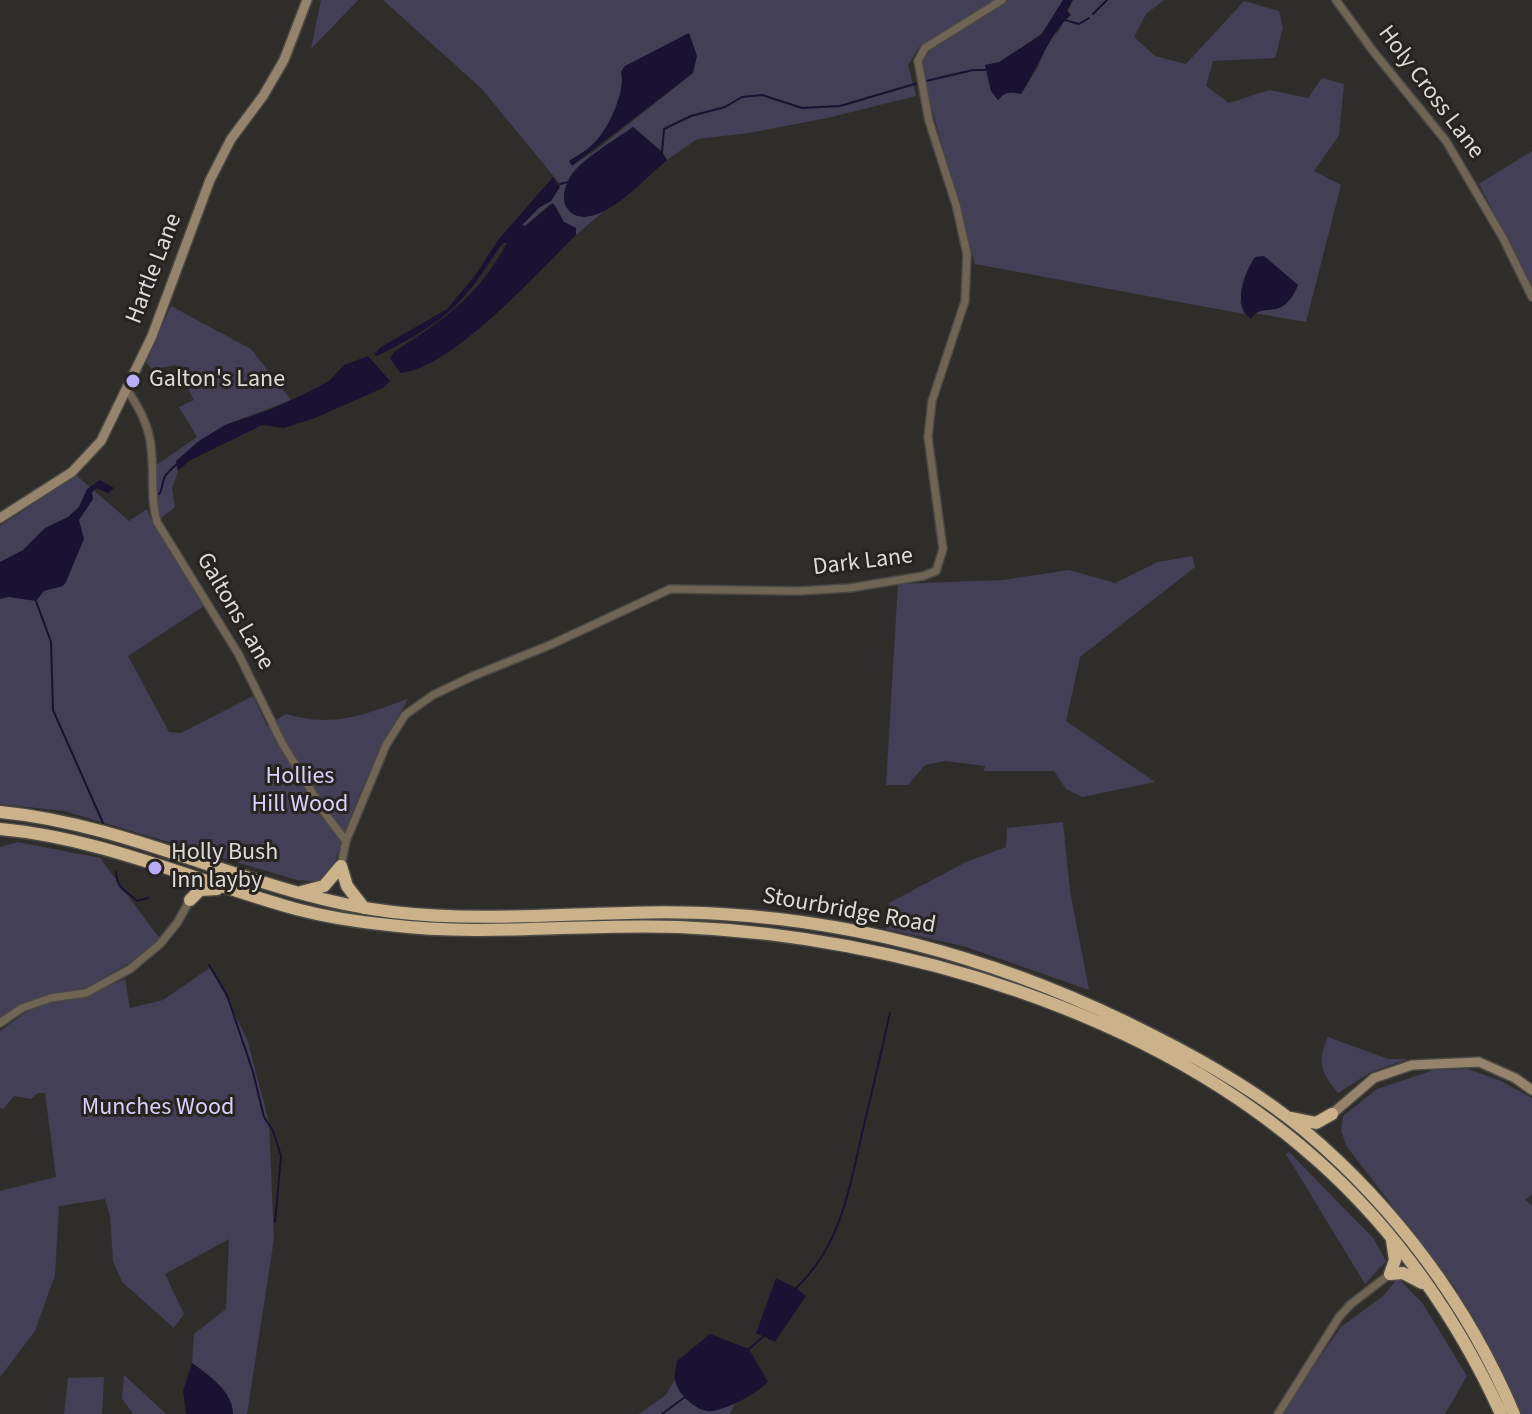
<!DOCTYPE html>
<html>
<head>
<meta charset="utf-8">
<style>
	body { margin:0 }
	canvas { display:block; background:#2f2d29 }
</style>
</head>
<body>
<canvas width="1532" height="1414"></canvas>
<script>
const g = document.querySelector('canvas').getContext('2d');
g.lineJoin = 'round';
function fillPath(path, color) {
  g.fillStyle = color;
  g.fill(path, 'evenodd');
}
function strokePath(path, color, width, dash) {
  g.strokeStyle = color;
  g.lineWidth = width;
  g.lineCap = dash ? 'butt' : 'round';
  g.setLineDash(dash || []);
  g.stroke(path);
}
function drawText(font, color, halo, rows, align = 'center') {
  g.font = font + ' "Source Sans 3",sans-serif';
  g.lineWidth = 6;
  g.setLineDash([]);
  g.textBaseline = 'middle';
  g.strokeStyle = halo;
  g.fillStyle = color;
  for (const [text, x, y, turn = 0] of rows) {
    g.save();
    g.translate(x, y);
    g.rotate((+turn || 0) * Math.PI / 180);
    g.textAlign = isNaN(turn) ? turn : align;
    if (halo) g.strokeText(text, 0, 0);
    g.fillText(text, 0, 0);
    g.restore();
  }
}
const green = new Path2D(`
	M321 0H358L311 49Z
	M383 0H996L920 46 908 65 916 96 827 118 749 133 697 139 667 160 662 151 633 127 571 175 583 218 604 211 576 235V228L564 222 555 205 550 204 525 226 521 225 540 207 551 201 560 184 482 89ZM689 34 693 73 595 151 572 165 570 161C579 155 588 150 596 142 609 127 626 91 621 72L625 66Z
	M1008 0H1063L1045 31 987 73 991 91C1002 94 1011 92 1021 94L1038 67 1050 38 1059 31 1073 0H1164L1146 14 1134 37 1155 56 1186 64 1244 1 1279 11 1283 28 1275 58 1213 61 1206 86 1229 103 1269 90 1308 98 1322 78 1344 84 1339 135 1314 171 1341 185 1306 322 1254 313C1278 303 1284 316 1298 286L1263 256 1240 302 1244 314 975 264 929 98 922 62C939 34 980 17 1008 0Z
	M1532 151V287L1479 184Z
	M171 306 251 349 291 400 225 425 199 441 176 461 178 471 172 488 175 507 159 520 155 466 197 437 179 407 194 400 175 365 152 370 146 362Z
	M76 475 129 521 147 509 153 525 204 606 128 656 169 732 181 733 253 696 267 726 286 714C335 728 362 715 408 699 375 755 348 814 331 877L321 882 297 880 64 811 0 804V526Z
	M1192 556 1195 567 1080 657 1066 721 1155 782 1082 797 1066 789 1054 771H984L985 766 945 761 925 765 908 785H886L898 584 1003 580 1069 570 1115 583 1158 562Z
	M1063 822 1070 891 1089 990 963 946 886 929 889 903 966 862 1006 847 1007 828Z
	M18 842 100 858 160 939 129 963 87 987 52 994 20 1004 0 1019V847Z
	M211 967 247 1039 269 1122 274 1239 247 1414H233C233 1391 208 1375 192 1363L194 1334 226 1309 229 1239 165 1274 184 1314 174 1328 122 1282 113 1261 110 1216 105 1199 59 1206 55 1275 35 1331 0 1377V1191L56 1177 45 1093H38L31 1099 14 1096 3 1109 0 1108V1031L26 1012 48 1003 71 1000 125 979 130 1008 163 1000Z
	M1328 1037 1388 1059H1408L1371 1072 1338 1093C1322 1073 1316 1063 1328 1037Z
	M1468 1069 1501 1081 1532 1098V1194L1525 1200 1532 1205V1414H1520L1455 1287 1347 1147 1341 1131 1343 1116 1377 1089 1434 1070Z
	M1289 1152 1374 1239 1386 1261 1365 1284 1286 1154Z
	M1398 1278 1423 1304 1467 1376 1445 1414H1280L1341 1327 1383 1296Z
	M124 1375 164 1412 165 1414H133L122 1398Z
	M104 1377 102 1414H64L68 1378Z
	M675 1379 680 1393 713 1411 735 1402 730 1414H639L666 1395Z`);
const water = new Path2D(`
	M1063 0H1073L1067 10 1071 15C1051 31 1036 71 1021 94 1010 91 1005 92 998 100L991 91 985 65 999 62 1041 35Z
	M689 33 697 56 693 73 572 166 569 161C578 155 588 150 595 142 609 128 626 91 621 72L625 66Z
	M633 127 662 152 667 160C648 176 625 201 604 211 574 227 553 207 570 177 580 160 616 139 633 127Z
	M553 177 560 187 551 201 540 207 522 225 525 226 553 203 564 222 576 228V235C538 272 452 369 400 373L390 358 394 352C444 319 477 298 507 243H503C488 263 475 287 457 304 435 326 405 342 377 356L374 354 381 347 447 309 474 277 498 240Z
	M1264 256 1298 285C1280 325 1265 299 1251 319 1232 305 1244 273 1255 257Z
	M368 356 390 381 383 388 315 418 284 428 262 425 189 461 178 471 176 461 199 441 225 425 269 410 304 394 329 381 344 365Z
	M100 480 114 488 108 493 96 488 92 493 93 499 79 520 84 539 66 582 63 586 44 591 36 601 9 597 0 599V562L23 550 45 528 68 517 79 507 87 489Z
	M776 1278 796 1288 806 1296 775 1342 756 1333Z
	M710 1334 749 1349 768 1382C756 1394 728 1409 712 1411 697 1413 678 1394 675 1380 674 1374 676 1367 677 1361Z
	M192 1363C208 1375 233 1391 233 1414H186L183 1391Z`);
const stream = new Path2D(`
	M1093 14 1107 0
	M1065 20 1079 24 1089 18
	M926 81 973 70H986
	M662 152 664 129 691 116 725 107 742 97 762 95 802 108 840 106 918 83
	M560 184 568 182
	M156 496 160 493C166 476 160 479 176 465
	M36 601 51 642 53 710 103 823
	M116 872C117 890 125 889 137 901L148 898
	M209 965 227 995 253 1072 264 1117 273 1131 281 1156 275 1222
	M796 1288C840 1247 850 1188 862 1133 872 1093 881 1053 890 1013
	M749 1349 764 1336
	M662 1414 685 1397`);
const street = new Path2D(`
	M1336 0 1373 51 1446 141 1503 238 1532 297
	M127 390C137 404 145 418 149 435 156 464 149 494 157 522L239 655 282 743 326 815 346 841
	M341 866 346 841 386 745 405 715 433 695 473 676 550 645 670 589 798 591 850 588 923 576 936 571 943 549 928 437 932 401 965 301 967 254 956 205 929 121 918 61 925 48 1002 0
	M0 1023 22 1008 51 998 86 993 130 969 160 944 177 923 190 900
	M1278 1414 1339 1317 1351 1304 1390 1274`);
const secondary = new Path2D(`
	M0 518 72 472 101 441 152 336 210 180 231 139 263 96 284 60 307 0
	M1332 1114 1374 1078 1412 1065 1479 1062 1515 1078 1532 1090`);
const highway = new Path2D(`
	M0 812C136 825 258 896 393 912 502 925 613 907 722 914 873 923 1017 966 1152 1035 1206 1062 1258 1092 1305 1131 1396 1208 1468 1305 1514 1414
	M0 829C102 838 198 882 296 909 326 917 358 922 389 925 486 937 582 923 679 927 899 936 1150 1011 1317 1160 1395 1229 1458 1319 1501 1414
	M341 866 347 886 364 908
	M301 892 324 886 341 866
	M190 900 200 890 217 889
	M1292 1118 1316 1123 1332 1114
	M1392 1240 1395 1260 1390 1274 1403 1273 1422 1283`);
const markers = [
	[133,381,8,"#b8abf7"],
	[155,868,8,"#b8abf7"]
];
const streetNames = [
	["Holy Cross Lane",1430,93,53],
	["Hartle Lane",155,269,-69],
	["Dark Lane",863,563,-7],
	["Galtons Lane",234,612,60],
	["Stourbridge Road",849,912,10]
];
const poiNames = [
	["Galton's Lane",149,381],
	["Holly Bush",171,854],
	["Inn layby",171,882]
];
const parkNames = [
	["Hollies",300,778],
	["Hill Wood",300,806],
	["Munches Wood",158,1109]
];
fillPath(green, '#423f57');
fillPath(water, '#191232');
strokePath(stream, '#191232', 2);
strokePath(street, '#4b4945', 10);
strokePath(secondary, '#4b4945', 12);
strokePath(highway, '#4b4945', 15);
strokePath(street, '#706555', 7);
strokePath(secondary, '#95846b', 9);
strokePath(highway, '#ccb28a', 12);
for (const [x, y, r, color] of markers) {
  const dot = new Path2D();
  dot.arc(x, y, r, 0, 2 * Math.PI);
  g.fillStyle = color;
  g.fill(dot);
  strokePath(dot, '#262320', 3);
}
drawText('24px', '#dddbd8', '#262320', streetNames);
drawText('24px', '#dddbd8', '#262320', poiNames, 'left');
drawText('24px', '#d8d2fa', '#262320', parkNames);
</script>
</body>
</html>
